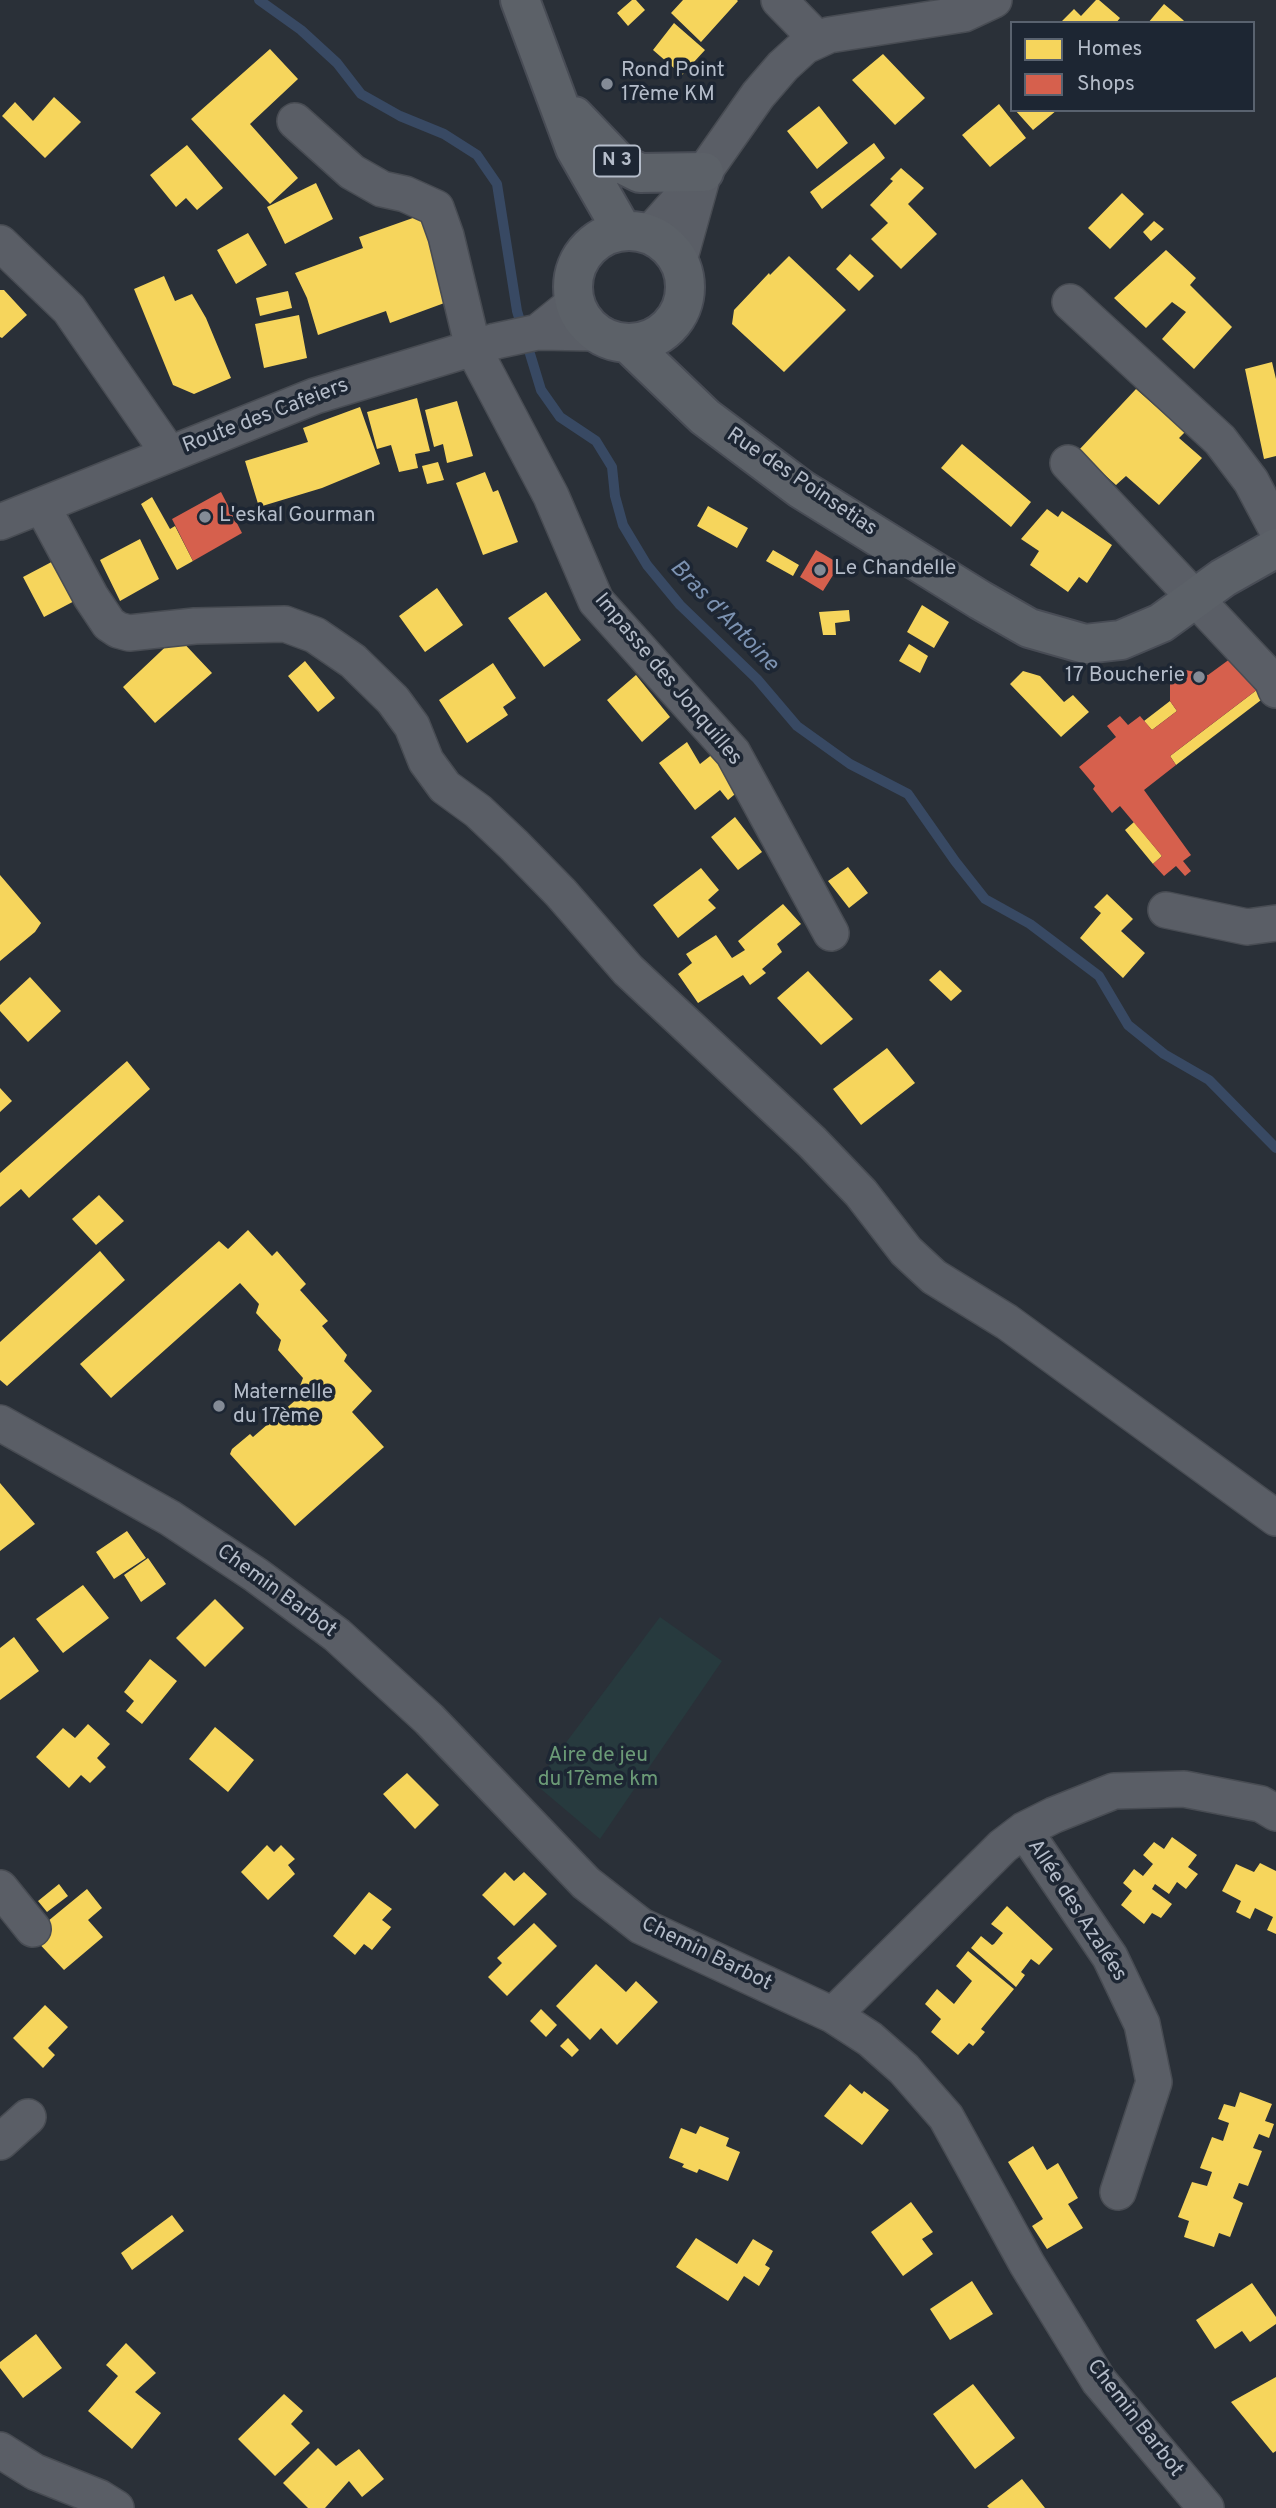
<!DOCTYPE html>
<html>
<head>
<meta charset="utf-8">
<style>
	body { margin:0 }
	#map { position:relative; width:1276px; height:2508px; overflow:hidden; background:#2a3038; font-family:Overpass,sans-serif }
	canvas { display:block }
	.legend { position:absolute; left:1010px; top:21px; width:245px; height:91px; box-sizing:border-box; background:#1d2633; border:2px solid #59626f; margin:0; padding:9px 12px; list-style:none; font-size:21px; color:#b4bcc9 }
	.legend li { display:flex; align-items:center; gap:14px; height:35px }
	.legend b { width:35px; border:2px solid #59626f }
</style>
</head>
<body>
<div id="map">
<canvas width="1276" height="2508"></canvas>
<ul class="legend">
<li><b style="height:19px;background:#f6d55c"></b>Homes</li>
<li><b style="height:19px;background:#d6604d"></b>Shops</li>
</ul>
</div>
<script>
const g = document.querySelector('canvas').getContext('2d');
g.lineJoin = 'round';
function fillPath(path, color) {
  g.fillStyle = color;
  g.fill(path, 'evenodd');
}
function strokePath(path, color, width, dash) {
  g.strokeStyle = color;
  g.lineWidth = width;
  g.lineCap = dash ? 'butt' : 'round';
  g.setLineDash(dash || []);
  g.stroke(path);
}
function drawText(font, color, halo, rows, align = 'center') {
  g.font = font + ' Overpass,sans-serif';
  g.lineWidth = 7;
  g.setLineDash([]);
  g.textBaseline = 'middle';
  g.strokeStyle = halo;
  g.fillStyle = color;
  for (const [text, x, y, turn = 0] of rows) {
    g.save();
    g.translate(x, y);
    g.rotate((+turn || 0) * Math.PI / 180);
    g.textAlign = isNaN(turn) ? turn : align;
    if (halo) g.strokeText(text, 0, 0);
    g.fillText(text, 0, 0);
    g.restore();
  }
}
const green = new Path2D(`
	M660 1617 722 1661 600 1839 535 1784Z`);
const homes = new Path2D(`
	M632 0H636L645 10 628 26 617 13Z
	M683 0H737L738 1 701 42 671 13Z
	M1096 0H1099L1120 18 1116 23H1060L1074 9 1081 16Z
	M1164 4 1182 19 1186 23H1148Z
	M674 23 705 50 682 75 653 50Z
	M270 49 298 79 250 124 298 178 270 204 191 119Z
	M883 54 925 98 895 125 852 80Z
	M54 97 81 122 45 158 2 116 15 102 33 121Z
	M999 104 1026 138 990 167 962 135Z
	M819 106 848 143 817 169 787 131Z
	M1015 110H1057L1033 130Z
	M874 143 885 158 822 209 810 192Z
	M187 145 223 188 197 210 186 198 176 207 150 175Z
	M901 168 924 188 908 204 937 234 901 269 871 239 888 223 870 205 893 181 890 179Z
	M316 183 333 219 285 244 267 207Z
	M1122 193 1144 214 1110 249 1088 228Z
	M427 213 458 298 390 323 386 311 318 335 307 298 295 273 363 248 359 237Z
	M1154 221 1164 229 1151 241 1143 232Z
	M248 233 267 265 236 284 217 250Z
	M1166 250 1196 278 1190 285 1232 327 1194 369 1162 339 1186 312 1172 302 1146 328 1114 298Z
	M850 254 874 276 859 291 836 269Z
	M789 256 846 310 784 372 732 324 734 310 769 273 770 275Z
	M164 276 175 301 192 294 206 318 231 378 194 394 173 385 134 289Z
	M0 290H4L27 315 2 338 0 337Z
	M288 291 292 308 260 316 256 298Z
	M299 315 307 358 264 368 255 324Z
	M1272 362 1276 379V456L1264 459 1245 369Z
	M1136 389 1185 432 1179 438 1202 458 1159 505 1126 476 1116 485 1078 451Z
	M417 398 430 451 415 454 418 468 399 472 391 445 377 449 367 412Z
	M457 401 473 456 447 463 443 444 434 447 425 410Z
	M360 407 380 464 322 488 259 507 245 461 308 442 303 428Z
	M962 444 1031 502 1011 527 941 468Z
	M438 462 444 480 427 484 422 466Z
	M485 472 493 492 498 490 518 542 483 555 456 483Z
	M152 497 170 529 175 526 193 561 177 570 141 504Z
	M708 506 748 528 737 548 697 526Z
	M1047 509 1058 517 1062 511 1112 545 1087 583 1079 577 1068 592 1030 565 1039 551 1021 539Z
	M140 539 159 579 120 601 100 560Z
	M773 550 799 565 793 576 766 561Z
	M61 557 82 597 44 617 23 577Z
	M437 588 463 625 425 652 399 616Z
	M546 592 581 640 544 667 508 618Z
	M922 605 949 622 934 648 907 632Z
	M849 610 850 621 835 623 836 635H823L819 612Z
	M177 636 212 673 155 723 123 687Z
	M909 644 928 656 920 673 899 661Z
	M305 661 335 698 318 712 288 676Z
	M493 663 516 698 503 707 508 715 467 743 439 700Z
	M1023 671 1040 676 1064 702 1073 695 1089 712 1061 737 1010 684Z
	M636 675 670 717 642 742 607 700Z
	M1258 689 1265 697 1176 765 1170 756Z
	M1170 701 1177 711 1152 730 1144 721Z
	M687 742 700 764 714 753 741 789 728 800 720 790 695 810 659 763Z
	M735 817 762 852 738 870 711 837Z
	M1134 822 1162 856 1153 864 1125 830Z
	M848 867 868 893 849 908 828 881Z
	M701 868 719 890 708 900 716 908 678 938 653 905Z
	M0 875 41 923 35 932 0 961Z
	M1107 894 1133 919 1121 931 1145 953 1123 978 1080 938 1101 913 1094 907Z
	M783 904 801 924 777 944 782 952 762 969 766 973 750 985 743 975 698 1003 678 974 692 963 686 954 716 935 732 958 745 950 738 941Z
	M940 970 962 991 951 1001 929 980Z
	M808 971 853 1019 821 1045 777 998Z
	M30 977 61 1011 28 1042 0 1011V1005Z
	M887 1048 915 1083 861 1125 833 1089Z
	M127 1061 150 1089 29 1198 21 1189 0 1207V1173Z
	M0 1088 12 1101 0 1112Z
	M99 1195 124 1221 96 1245 72 1219Z
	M248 1230 272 1256 277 1251 306 1284 300 1290 328 1321 322 1326 347 1355 344 1361 372 1391 352 1412 384 1447 295 1526 230 1454 232 1449 250 1434 253 1437 305 1392 300 1386 303 1378 278 1350 281 1340 256 1313 259 1304 240 1283 111 1398 80 1364 219 1241 228 1249Z
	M100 1251 125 1280 7 1386 0 1380V1342Z
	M0 1483 35 1524 0 1551Z
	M127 1531 146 1558 114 1579 96 1552Z
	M148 1558 166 1584 141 1602 124 1575Z
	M83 1585 109 1618 63 1653 36 1619Z
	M215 1599 244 1628 205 1667 176 1638Z
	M14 1637 39 1671 0 1700V1648Z
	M150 1659 177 1681 142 1724 126 1711 134 1701 124 1692Z
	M88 1724 110 1744 97 1758 106 1767 90 1783 81 1775 69 1788 36 1757 63 1728 75 1738Z
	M215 1727 254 1760 228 1792 189 1759Z
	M407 1773 439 1805 415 1829 383 1794Z
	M1172 1837 1197 1855 1188 1867 1198 1874 1186 1889 1177 1882 1169 1894 1155 1884 1152 1889 1172 1904 1161 1918 1152 1913 1144 1924 1121 1905 1132 1891 1123 1883 1134 1869 1143 1876 1153 1864 1143 1855 1154 1842 1164 1849Z
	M267 1845 274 1852 281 1845 295 1859 288 1865 295 1874 268 1900 241 1872Z
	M1260 1863 1276 1871V1934L1267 1930 1273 1917 1255 1908 1250 1919 1236 1912 1241 1901 1222 1891 1236 1864 1254 1872Z
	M505 1872 514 1881 524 1872 547 1894 514 1926 482 1895Z
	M59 1884 68 1896 47 1912 38 1901Z
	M87 1889 102 1908 88 1920 103 1937 64 1970 31 1935Z
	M369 1892 392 1909 382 1920 391 1927 372 1950 364 1944 355 1955 333 1936Z
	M1007 1906 1053 1949 1039 1965 1031 1959 1021 1972 1025 1975 1016 1987 971 1948 981 1936 992 1945 994 1944 1003 1933 991 1924Z
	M534 1923 557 1946 507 1996 488 1977 502 1963 497 1958Z
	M968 1951 1014 1989 981 2029 985 2032 973 2046 969 2043 958 2055 931 2032 941 2019 925 2004 937 1989 954 2004 972 1981 956 1966Z
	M596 1964 626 1992 636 1981 658 2002 617 2045 601 2028 590 2040 556 2006Z
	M45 2005 68 2027 48 2048 55 2055 43 2068 13 2038Z
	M541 2009 557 2025 546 2037 530 2021Z
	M568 2038 579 2050 572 2057 560 2046Z
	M850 2084 862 2094 864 2091 889 2110 862 2145 824 2116Z
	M1240 2092 1272 2104 1265 2121 1274 2124 1269 2138 1259 2134 1253 2148 1262 2151 1248 2186 1239 2183 1233 2198 1243 2203 1230 2237 1219 2233 1214 2247 1184 2237 1189 2221 1178 2217 1192 2182 1207 2186 1212 2172 1200 2168 1212 2137 1223 2141 1229 2123 1218 2119 1224 2104 1235 2107Z
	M700 2126 729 2138 726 2146 740 2152 728 2181 699 2169 697 2173 682 2167 684 2164 669 2158 681 2128 696 2134Z
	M1033 2146 1047 2170 1058 2163 1078 2198 1068 2204 1083 2228 1047 2249 1032 2226 1043 2219 1008 2162Z
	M911 2202 933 2232 922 2239 933 2254 903 2276 871 2232Z
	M172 2215 184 2231 132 2270 121 2253Z
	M696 2238 737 2264 753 2239 773 2251 765 2265 770 2268 759 2286 744 2276 728 2301 676 2267Z
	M972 2281 993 2314 950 2340 930 2309Z
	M1252 2283 1276 2317V2324L1250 2342 1242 2331 1215 2349 1196 2320Z
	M36 2334 62 2368 23 2398 0 2368V2362Z
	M126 2343 156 2373 135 2392 161 2413 132 2449 88 2411 118 2376 106 2365Z
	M1276 2377V2451L1273 2453 1231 2402Z
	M973 2384 1015 2438 975 2469 933 2414Z
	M284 2394 303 2411 291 2424 310 2443 275 2476 238 2439Z
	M318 2448 336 2466 359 2449 384 2479 362 2497 349 2481 325 2508H308L283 2483Z
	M1022 2479 1045 2508H989L987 2506Z`);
const shops = new Path2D(`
	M221 492 242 533 193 561 172 519Z
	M816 550 840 564 823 591 800 577Z
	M1234 656 1258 689 1170 756 1176 765 1144 790 1191 855 1183 861 1191 871 1185 876 1176 866 1164 876 1153 864 1162 856 1120 806 1112 813 1093 789 1095 786 1079 767 1116 737 1107 726 1120 716 1128 725 1140 716 1152 730 1177 711 1170 701V682L1186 670 1208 675Z`);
const stream = new Path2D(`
	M259 0 301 30 337 63 361 94 400 116 444 134 477 155 497 184 517 311 541 390 560 417 596 441 612 467 615 496 623 525 647 565 680 605 757 679 797 726 850 764 908 794 955 861 985 899 1030 924 1099 976 1128 1025 1164 1054 1209 1080 1276 1148`);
const minor = new Path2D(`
	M779 0 817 39
	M295 121 352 172 382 189 405 194 436 208 446 236 473 348 551 496 596 601 733 753 831 933
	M649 234 704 172 758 95 783 66 805 46 829 35 964 14 994 0
	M0 243 69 309 161 442 167 455
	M679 261 701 182
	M1070 302 1220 440 1251 481 1276 528
	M538 332 574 303
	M1068 463 1272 680 1276 690
	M42 506 91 597 109 624 118 630 129 633 195 626 285 624 315 635 353 661 393 700 412 726 426 761 445 787 478 811 514 845 561 893 628 970 812 1142 861 1193 906 1251 934 1277 1007 1322 1276 1518
	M0 522 315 396 496 341 538 332 595 333
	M1166 910 1247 927 1276 923
	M0 1423 170 1518 256 1575 337 1635 429 1719 586 1883 641 1926 833 2015 870 2039 904 2069 946 2117 1027 2264 1099 2381 1206 2508
	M1024 1830 1110 1957 1142 2024 1154 2082 1118 2192
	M0 1888 33 1929
	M833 2015 1003 1846 1024 1830 1054 1815 1114 1791 1184 1789 1261 1804 1276 1813
	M0 2142 28 2117
	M0 2450 35 2472 100 2498 116 2508`);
const major = new Path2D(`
	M520 0 575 148 622 230
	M574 116 618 162 640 173 704 172
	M573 287a56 56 0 1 1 112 0a56 56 0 1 1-112 0Z
	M628 343 705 417 801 489 980 600 1029 628 1085 644 1121 640 1161 623 1223 578 1276 548`);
const markers = [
	[607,84,7,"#848b96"],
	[205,517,7,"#848b96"],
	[820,570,7,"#848b96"],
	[1199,677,7,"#848b96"],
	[219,1406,7,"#848b96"]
];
const shields = [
	[617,161,46]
];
const shieldNames = [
	["N 3",617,161]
];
const poiNames = [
	["Rond Point",621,72],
	["17ème KM",621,96],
	["L'eskal Gourman",219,517],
	["Le Chandelle",834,570],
	["17 Boucherie",1185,677,"right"],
	["Maternelle",233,1394],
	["du 17ème",233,1418]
];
const streetNames = [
	["Route des Cafeiers",266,417,-21],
	["Rue des Poinsetias",801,483,34],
	["Impasse des Jonquilles",667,680,50],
	["Chemin Barbot",276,1592,36],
	["Allée des Azalées",1076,1911,57],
	["Chemin Barbot",706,1955,26],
	["Chemin Barbot",1134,2419,52]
];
const parkNames = [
	["Aire de jeu",598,1757],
	["du 17ème km",598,1781]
];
const waterNames = [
	["Bras d'Antoine",723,617,46]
];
fillPath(green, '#273a3e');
fillPath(homes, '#f6d55c');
fillPath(shops, '#d6604d');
strokePath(stream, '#384963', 10);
strokePath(minor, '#484c53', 38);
strokePath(major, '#484c55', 42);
strokePath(minor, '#5a5e66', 35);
strokePath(major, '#5c6168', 38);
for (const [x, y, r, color] of markers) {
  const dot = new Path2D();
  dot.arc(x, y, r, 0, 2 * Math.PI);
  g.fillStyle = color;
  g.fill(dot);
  strokePath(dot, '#1d2633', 2.5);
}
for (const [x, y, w] of shields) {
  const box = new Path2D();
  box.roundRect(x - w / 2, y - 15.5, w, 31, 5);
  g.fillStyle = '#1d2633';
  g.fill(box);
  strokePath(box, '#b4bcc9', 2);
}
drawText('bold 19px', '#b4bcc9', null, shieldNames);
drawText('21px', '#b4bcc9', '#1d2633', poiNames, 'left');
drawText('21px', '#b4bcc9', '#1d2633', streetNames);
drawText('21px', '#6b9a76', '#1d2633', parkNames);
drawText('italic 23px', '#7c92b1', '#1d2633', waterNames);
</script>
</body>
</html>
